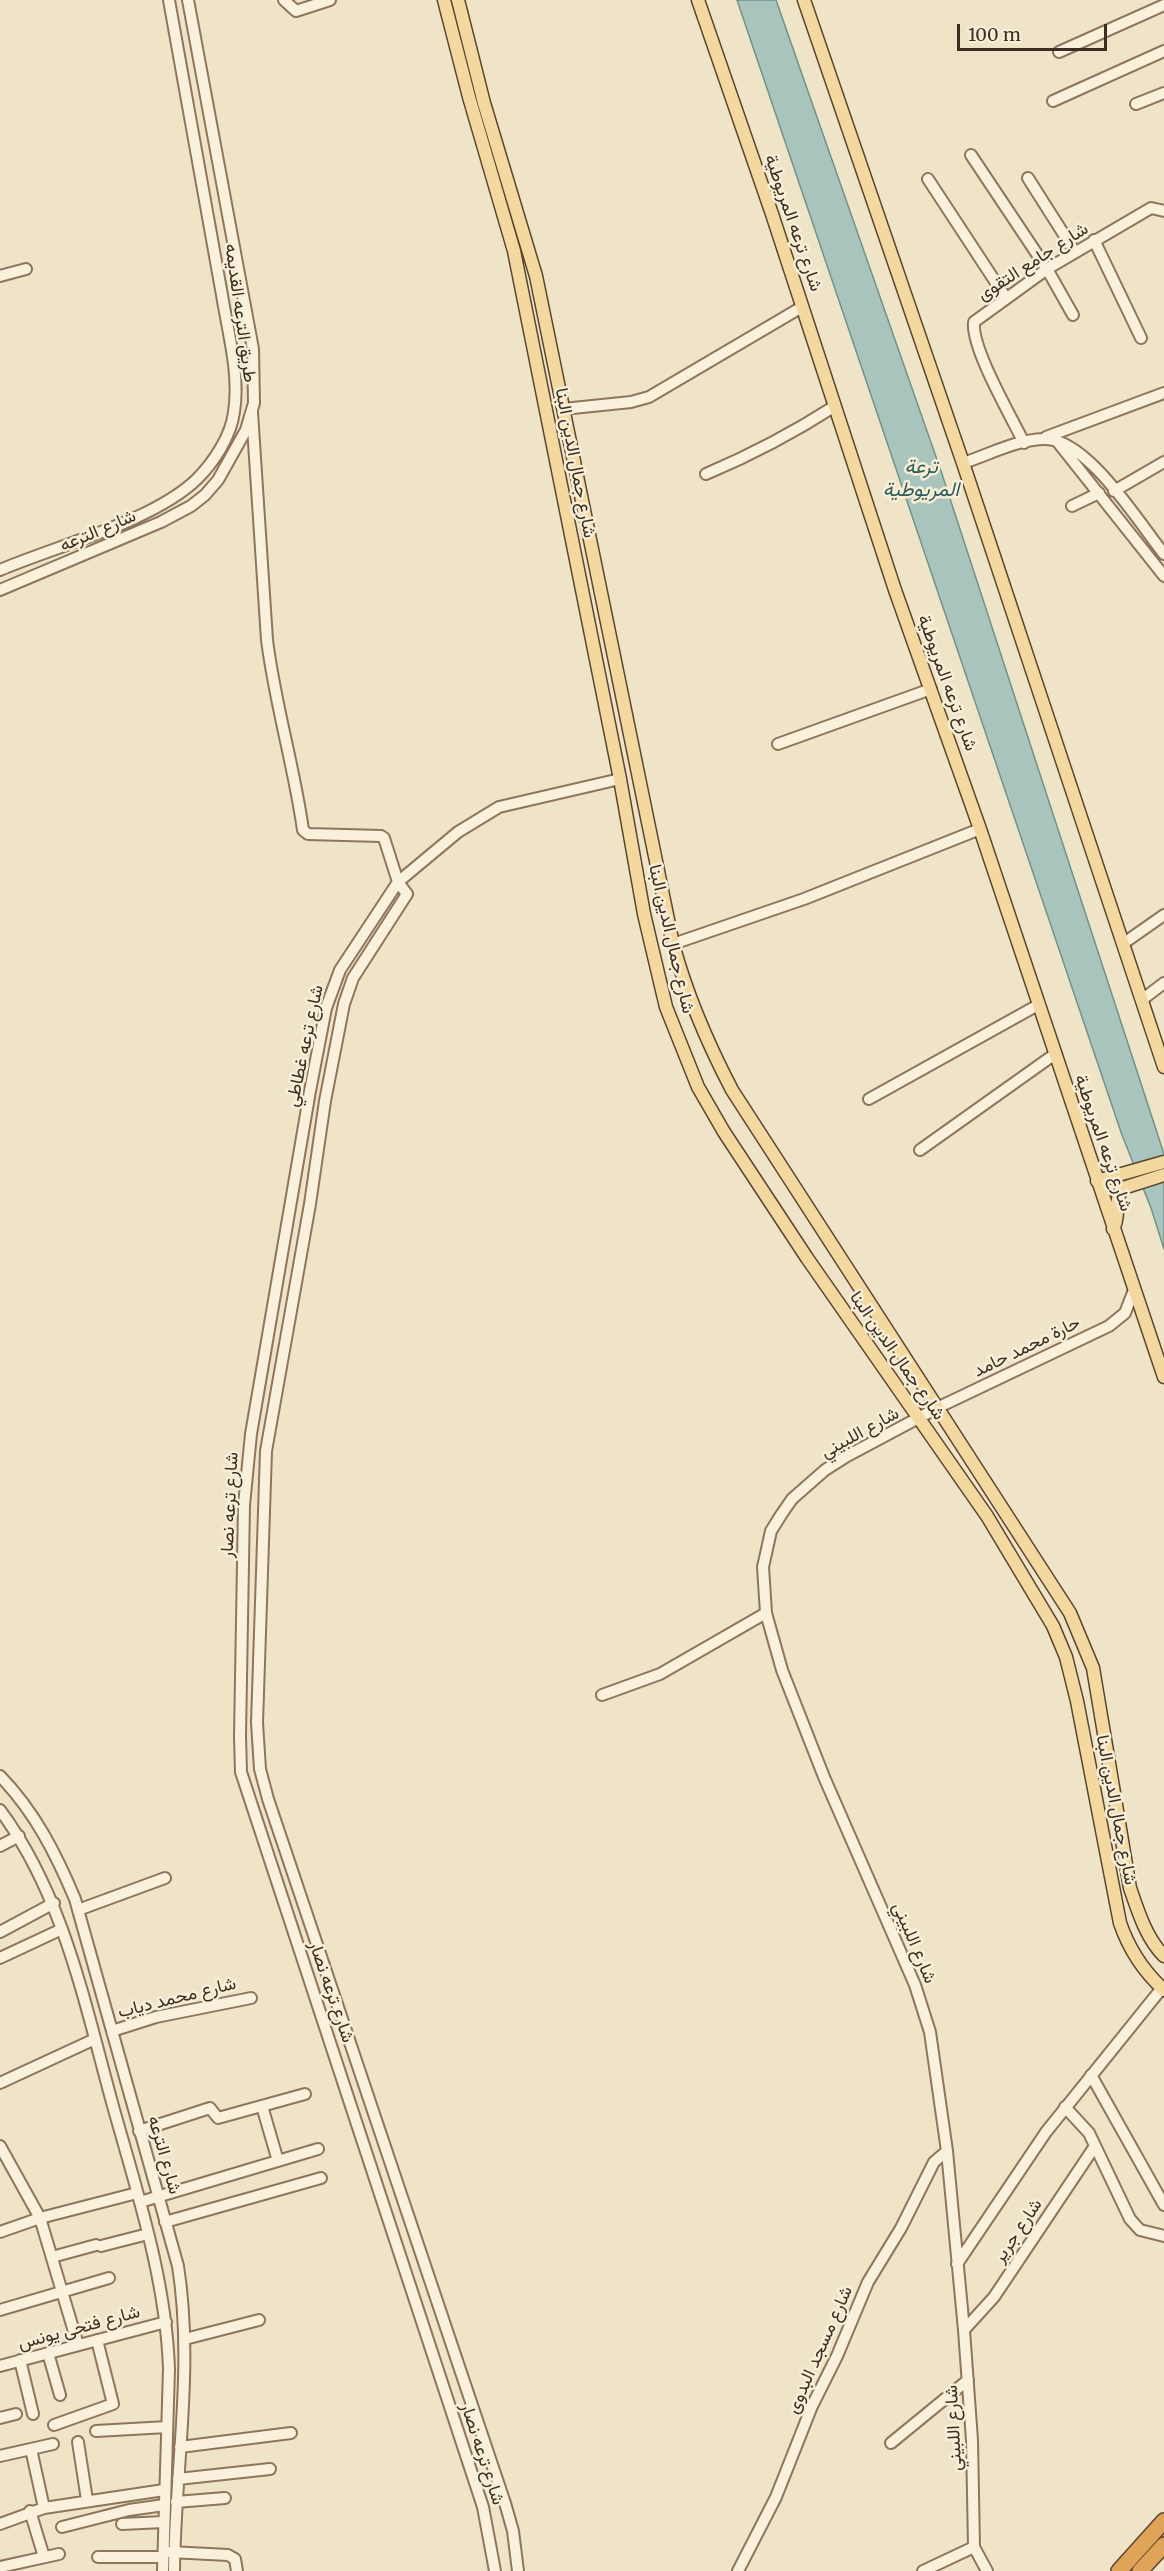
<!DOCTYPE html>
<html>
<head>
<meta charset="utf-8">
<style>
	body { margin:0 }
	#map { position:relative; width:1164px; height:2571px; overflow:hidden; background:#f0e4c8; font-family:Merriweather,serif }
	canvas { display:block }
	.scale { position:absolute; left:957px; top:24px; width:150px; height:27px; box-sizing:border-box; border:3px solid #3d2e20; border-top:0; padding-left:8px; font-size:18px; line-height:21px; white-space:nowrap; color:#3d2e20; -webkit-text-stroke:4px #f7eed8; paint-order:stroke }
</style>
</head>
<body>
<div id="map">
<canvas width="1164" height="2571"></canvas>
<div class="scale">100 m</div>
</div>
<script>
const g = document.querySelector('canvas').getContext('2d');
g.lineJoin = 'round';
function fillPath(path, color) {
  g.fillStyle = color;
  g.fill(path, 'evenodd');
}
function strokePath(path, color, width, dash) {
  g.strokeStyle = color;
  g.lineWidth = width;
  g.lineCap = dash ? 'butt' : 'round';
  g.setLineDash(dash || []);
  g.stroke(path);
}
function drawText(font, color, halo, rows, align = 'center') {
  g.font = font + ' Merriweather,Vazirmatn,serif';
  g.lineWidth = 5;
  g.setLineDash([]);
  g.textBaseline = 'middle';
  g.strokeStyle = halo;
  g.fillStyle = color;
  for (const [text, x, y, turn = 0] of rows) {
    g.save();
    g.translate(x, y);
    g.rotate((+turn || 0) * Math.PI / 180);
    g.textAlign = isNaN(turn) ? turn : align;
    if (halo) g.strokeText(text, 0, 0);
    g.fillText(text, 0, 0);
    g.restore();
  }
}
const water = new Path2D(`
	M737 0H776L941 471 1164 1154V1249L1151 1208 1122 1135Z`);
const minor = new Path2D(`
	M284 0 296 11 330 0
	M1059 52 1164 5
	M1053 101 1164 51
	M1136 104 1164 93
	M971 155 1047 269 1073 315
	M1028 178 1075 252
	M928 179 1006 298
	M1094 240 1141 338
	M0 276 26 269
	M563 409 631 402 649 397 802 307
	M252 412 267 640C275 704 294 766 303 830L308 834 381 836 384 838 398 882 407 894 353 978 344 1004 325 1101 310 1204 266 1451 257 1723 260 1769 268 1799 505 2503 513 2531 518 2571
	M1046 437 1164 393
	M1056 440 1164 576
	M1024 443C1011 416 971 348 974 322L1047 269 1151 208 1164 211
	M963 463C988 455 1016 440 1043 439 1086 436 1139 523 1164 554
	M706 474C751 455 793 433 835 406
	M1114 491 1164 462
	M1072 506 1099 493
	M0 570C56 546 154 521 197 479 214 462 231 436 234 412 240 374 228 333 222 295 205 196 186 98 169 0
	M0 590 161 522 191 506 205 495 218 480 246 430 254 403 253 349 188 0
	M778 744 931 689
	M1124 943 1164 915
	M673 944 804 899 980 829
	M1143 999 1164 983
	M869 1099 1038 1005
	M920 1150 1055 1054
	M602 1695 660 1674 766 1613
	M0 1776C35 1812 56 1854 75 1899L178 2266C194 2367 175 2469 174 2571
	M0 1810C64 1896 85 2005 113 2106 137 2192 166 2279 169 2369L163 2571
	M0 1846 19 1836
	M78 1910 165 1878
	M0 1932 54 1903
	M0 1958 62 1929
	M112 2031 156 2017 251 1998
	M1091 2075 1164 2205
	M0 2083 95 2039
	M262 2106 278 2161
	M1065 2107 1089 2133 1130 2219 1140 2230 1164 2236
	M139 2131 210 2108 218 2118 305 2094
	M0 2146 40 2218 78 2345
	M140 2202 318 2149
	M165 2222 321 2178
	M0 2232 40 2218 137 2193
	M101 2246 148 2234
	M52 2257 96 2245
	M957 2264 1046 2132 1162 1988
	M0 2310 109 2278
	M964 2330 994 2297 1095 2146
	M185 2339 259 2320
	M48 2353 60 2395
	M20 2360 33 2414
	M0 2366 166 2322
	M0 2418 16 2414
	M54 2425 113 2404 97 2340
	M96 2431 167 2427
	M78 2442 87 2500
	M891 2443 968 2380
	M180 2447 291 2433
	M31 2449 44 2508
	M0 2456 53 2444
	M178 2479 270 2469
	M176 2502 225 2498
	M30 2511 44 2557
	M0 2524 44 2508 164 2490
	M122 2524 163 2522
	M62 2527 129 2510 164 2505
	M170 2552 228 2555 235 2559 237 2571
	M98 2557H163
	M0 2567 59 2554
	M495 2571 483 2507 241 1772 240 1736 244 1505 251 1434 310 1091 326 1008 340 970 398 882 458 832 499 807 620 779
	M738 2571 776 2497 812 2406 837 2356 868 2282 901 2228 934 2162 947 2151
	M923 2571 974 2547
	M987 2571 974 2547 972 2440 964 2330 947 2151 930 2032 915 1985 824 1777 782 1670 766 1613 763 1567 771 1531 781 1515 792 1499 825 1470 847 1456 939 1407 1109 1326 1125 1313 1134 1290`);
const major = new Path2D(`
	M444 0 469 97 514 251 620 779 644 914 666 1007 698 1087 724 1132 807 1258 987 1516 1053 1626 1066 1657 1077 1701 1120 1923C1129 1949 1143 1971 1164 1990
	M458 0 484 103 536 276 673 944C687 996 707 1042 732 1090L1070 1613 1093 1668 1130 1888C1138 1911 1146 1938 1164 1956
	M698 0 772 214 895 590 980 829 1164 1377
	M804 0 963 463 1164 1067
	M1097 1181 1164 1162
	M1113 1229C1121 1216 1113 1199 1123 1188L1164 1175`);
const highway = new Path2D(`
	M1119 2571 1164 2521
	M1140 2571 1164 2545`);
const streetNames = [
	["شارع ترعه المريوطية",793,223,71],
	["شارع جامع التقوى",1033,262,-33],
	["طريق الترعه القديمه",240,313,82],
	["شارع جمال الدين البنا",575,463,79],
	["شارع الترعه",98,531,-23],
	["شارع ترعه المريوطية",947,683,70],
	["شارع جمال الدين البنا",671,939,77],
	["شارع ترعه غطاطي",305,1046,-78],
	["شارع ترعه المريوطية",1103,1143,71],
	["حارة محمد حامد",1027,1347,-26],
	["شارع جمال الدين البنا",897,1356,55],
	["شارع اللبيني",860,1433,-29],
	["شارع ترعه نصار",230,1505,-87],
	["شارع جمال الدين البنا",1116,1810,79],
	["شارع اللبيني",914,1943,67],
	["شارع ترعه نصار",331,1992,71],
	["شارع محمد دياب",177,1998,-14],
	["شارع الترعه",164,2155,74],
	["شارع جرير",1018,2231,-56],
	["شارع فتحى يونس",79,2328,-15],
	["شارع مسجد البدوى",820,2350,-66],
	["شارع اللبيني",954,2428,-93],
	["شارع ترعه نصار",482,2454,72]
];
const waterNames = [
	["ترعة",921,467],
	["المريوطية",921,490]
];
fillPath(water, '#a9c4bc');
strokePath(water, '#6f938a', 1.5);
strokePath(minor, '#8d765c', 14);
strokePath(major, '#5b4430', 15);
strokePath(highway, '#5b4430', 18);
strokePath(minor, '#faf1dc', 10);
strokePath(major, '#f3d9a0', 12);
strokePath(highway, '#e0a458', 15);
drawText('18px', '#3d2e20', '#f7eed8', streetNames);
drawText('italic 20px', '#2f5d5a', '#f7eed8', waterNames);
</script>
</body>
</html>
